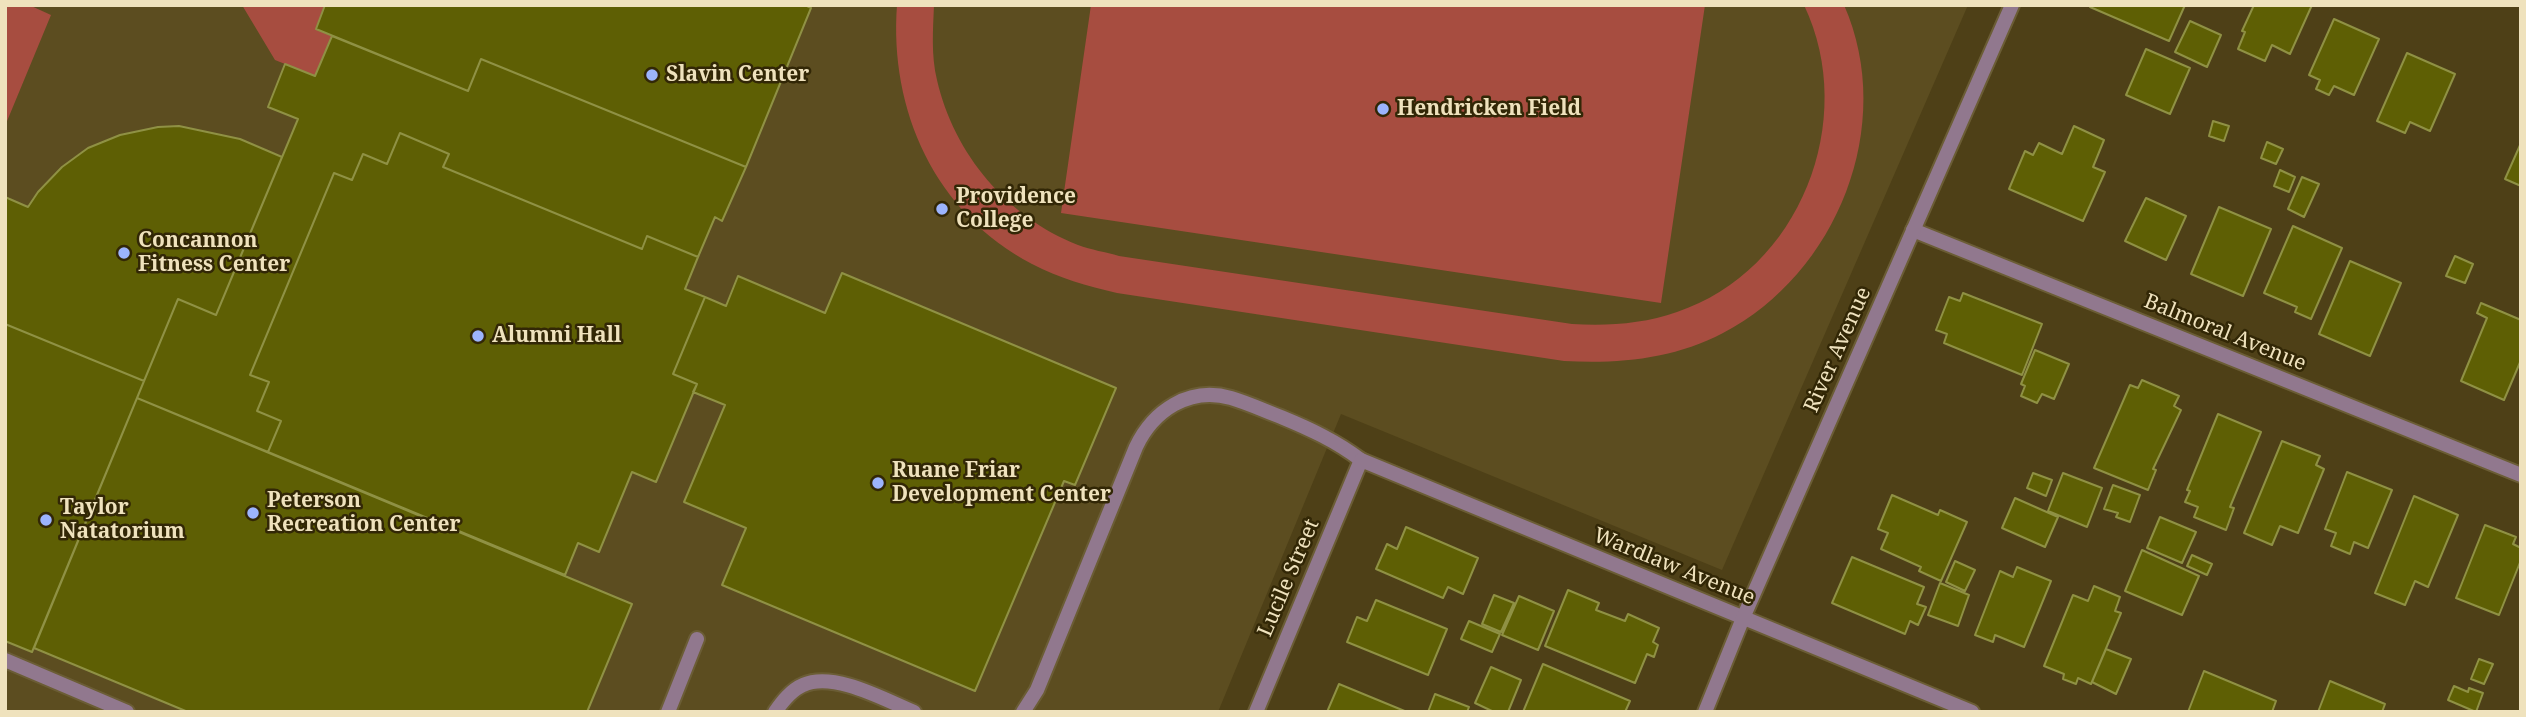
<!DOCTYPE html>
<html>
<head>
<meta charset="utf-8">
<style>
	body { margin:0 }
	#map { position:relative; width:2526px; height:717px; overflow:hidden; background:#4e4017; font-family:"Noto Serif",serif }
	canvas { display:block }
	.frame { position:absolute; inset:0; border:7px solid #efe2bd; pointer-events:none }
</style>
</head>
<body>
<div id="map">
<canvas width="2526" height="717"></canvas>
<div class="frame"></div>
</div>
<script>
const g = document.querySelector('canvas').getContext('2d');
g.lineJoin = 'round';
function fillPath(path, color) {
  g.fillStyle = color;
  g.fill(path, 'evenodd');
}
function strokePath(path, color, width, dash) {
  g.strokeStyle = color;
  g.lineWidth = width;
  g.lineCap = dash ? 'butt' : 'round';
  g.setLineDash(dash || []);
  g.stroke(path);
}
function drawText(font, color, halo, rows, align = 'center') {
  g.font = font + ' "Noto Serif",serif';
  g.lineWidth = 5;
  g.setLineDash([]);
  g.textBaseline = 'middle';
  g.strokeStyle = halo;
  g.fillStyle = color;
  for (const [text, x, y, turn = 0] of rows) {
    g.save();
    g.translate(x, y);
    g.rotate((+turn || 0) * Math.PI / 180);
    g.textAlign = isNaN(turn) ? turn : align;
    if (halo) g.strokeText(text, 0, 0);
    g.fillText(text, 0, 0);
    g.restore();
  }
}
const built = new Path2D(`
	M5 5H1968L1722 570 1341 414 1218 712H5Z`);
const green = new Path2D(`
	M5 5H29L51 15 5 126Z
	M242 5H325L316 29 332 36 315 76 275 60Z
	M897 5H934C933 30 931 55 937 80 954 154 1007 217 1078 245 1091 250 1106 252 1119 256L1572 324C1608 326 1643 324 1677 312 1800 271 1859 120 1804 5H1844C1897 125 1837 274 1723 333 1673 359 1620 364 1564 361L1117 293C1087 286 1059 278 1032 264 935 213 889 110 897 5Z
	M1091 5H1705L1661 303 1061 213Z`);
const building = new Path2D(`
	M325 5H805L811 8 746 167 481 59 468 91 316 29Z
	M2091 5H2185L2169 41 2090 7Z
	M2254 5H2312L2290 54 2272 45 2265 61 2238 49 2245 32 2242 31Z
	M2334 19 2379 39 2354 95 2334 86 2329 95 2316 89 2320 80 2309 75Z
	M2190 21 2221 35 2207 67 2175 52Z
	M332 36 468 91 481 59 746 167 722 221 715 217 698 257 647 236 642 249 443 167 449 154 400 133 387 164 363 154 352 180 334 173 250 375 269 382 257 411 281 421 268 452 137 398 178 299 216 315 298 119 268 107 285 64 315 76Z
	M2146 49 2190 68 2170 114 2126 95Z
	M2407 53 2455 74 2430 131 2410 122 2405 133 2377 121Z
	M2213 121 2229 126 2224 141 2209 136Z
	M179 126 240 139 282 157 216 315 178 299 144 381 5 324V197L28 207 38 192 62 167 88 148 120 135 158 127Z
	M2074 126 2104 140 2093 167 2105 172 2083 221 2009 189 2025 151 2033 155 2039 143 2062 154Z
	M400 133 449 154 443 167 642 249 647 236 698 257 685 289 705 297 673 374 697 384 656 482 632 472 599 552 578 543 565 575 268 452 281 421 257 411 269 382 250 375 334 173 352 180 363 154 387 164Z
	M2267 142 2283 149 2276 164 2261 158Z
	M2521 143V186L2505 179Z
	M2280 170 2295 177 2289 192 2274 186Z
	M2302 177 2319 184 2304 217 2288 209Z
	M2146 198 2186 216 2166 260 2125 241Z
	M2219 207 2271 229 2243 296 2191 274Z
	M2293 226 2342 248 2311 319 2295 312 2297 307 2264 293Z
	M2455 256 2473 264 2465 283 2446 276Z
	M2350 261 2401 283 2370 356 2319 334Z
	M842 273 1116 388 1075 485 1064 481 975 691 722 585 746 528 684 502 725 405 693 392 697 384 673 374 705 297 726 306 738 276 825 313Z
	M1963 293 2042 324 2022 375 1944 343 1947 334 1936 330 1949 297 1960 301Z
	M2481 303 2521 320V360L2504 400 2461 381 2487 318 2477 313Z
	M5 324 144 381 32 652 5 641Z
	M2035 350 2069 364 2054 399 2042 394 2037 403 2021 396 2025 386 2021 384Z
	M2142 380 2179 396 2174 406 2181 410 2153 469 2156 470 2148 490 2094 468 2130 385 2138 388Z
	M137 398 632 604 587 712H188L34 648Z
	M2218 414 2261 432 2230 507 2234 508 2226 530 2194 517 2198 507 2185 502 2190 491 2187 490Z
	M2282 441 2320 456 2316 465 2324 469 2298 533 2280 526 2272 545 2244 533Z
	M2347 472 2392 490 2368 548 2354 542 2350 554 2331 546 2336 533 2325 529Z
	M2033 473 2052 480 2046 496 2027 488Z
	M2063 473 2102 488 2087 527 2048 511Z
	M2113 485 2140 495 2130 522 2116 517 2118 513 2104 509Z
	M1892 495 1938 515 1940 510 1967 522 1941 581 1919 571 1921 567 1881 549 1888 533 1878 529Z
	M2414 496 2458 515 2428 587 2415 581 2405 605 2375 593Z
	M2015 498 2058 517 2045 547 2002 528Z
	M2160 517 2196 532 2182 563 2147 548Z
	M2485 525 2516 537 2513 544 2521 548V560L2499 615 2456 598Z
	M1406 527 1478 558 1463 594 1448 587 1443 598 1376 569 1387 544 1397 549Z
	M2142 550 2199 576 2182 615 2125 591Z
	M2192 555 2212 564 2207 575 2187 566Z
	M1852 557 1924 587 1917 604 1926 607 1918 625 1910 621 1905 634 1832 603Z
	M1955 561 1975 570 1965 591 1946 582Z
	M2017 567 2051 581 2024 647 1995 635 1993 642 1975 635 2000 571 2013 577Z
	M1940 583 1969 595 1958 626 1928 615Z
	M2094 586 2120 597 2115 611 2121 613 2091 684 2078 678 2076 684 2063 679 2064 674 2044 666 2073 595 2088 601Z
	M1568 590 1599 603 1596 610 1625 621 1628 614 1659 628 1653 642 1658 645 1654 657 1647 654 1635 683 1545 646Z
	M1494 595 1514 603 1501 632 1482 624Z
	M1519 596 1554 611 1538 650 1502 635Z
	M1376 600 1447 629 1428 675 1347 642 1357 617 1367 621Z
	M1469 621 1500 634 1492 652 1461 639Z
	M2106 649 2131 659 2116 694 2092 682Z
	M2479 659 2493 664 2484 684 2471 679Z
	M1543 664 1630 701 1625 712H1523Z
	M1491 667 1521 680 1508 712H1494L1475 703Z
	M2204 671 2276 701 2272 712H2188Z
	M2330 681 2385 704 2382 712H2318Z
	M1339 684 1407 712H1327Z
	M2454 686 2468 692 2469 688 2483 693 2476 712 2448 700Z
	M1435 694 1469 707 1467 712H1428Z`);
const service = new Path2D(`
	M5 660 127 712
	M668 712 697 639
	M775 712C782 702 791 690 803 685 834 671 885 700 914 712
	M1023 712 1037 690 1136 447C1153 411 1189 386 1231 398 1248 403 1265 411 1281 417 1310 429 1336 441 1361 460`);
const minor = new Path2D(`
	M1913 230 2521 475
	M1256 712 1361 460 1972 712`);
const tertiary = new Path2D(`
	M1705 712 1743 618 2012 5`);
const markers = [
	[652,75,7,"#9cb4fd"],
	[1383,109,7,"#9cb4fd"],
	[942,209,7,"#9cb4fd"],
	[124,253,7,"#9cb4fd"],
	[478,336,7,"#9cb4fd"],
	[878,483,7,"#9cb4fd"],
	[253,513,7,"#9cb4fd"],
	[46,520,7,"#9cb4fd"]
];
const poiNames = [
	["Slavin Center",666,75],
	["Hendricken Field",1397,109],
	["Providence",956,197],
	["College",956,221],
	["Concannon",138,241],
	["Fitness Center",138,265],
	["Alumni Hall",492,336],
	["Ruane Friar",892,471],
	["Development Center",892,495],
	["Peterson",267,501],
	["Recreation Center",267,525],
	["Taylor",60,508],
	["Natatorium",60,532]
];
const streetNames = [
	["Balmoral Avenue",2225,333,22],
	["River Avenue",1838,350,-66],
	["Wardlaw Avenue",1674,567,22],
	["Lucile Street",1289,578,-67]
];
fillPath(built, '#5c4d20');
fillPath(green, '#a74d40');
fillPath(building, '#5e5f04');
strokePath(building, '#8f9144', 2);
strokePath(service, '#6b5d35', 18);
strokePath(minor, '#6b5d35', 18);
strokePath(tertiary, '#6b5d35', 18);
strokePath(service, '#91788e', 14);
strokePath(minor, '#91788e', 14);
strokePath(tertiary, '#91788e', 14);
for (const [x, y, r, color] of markers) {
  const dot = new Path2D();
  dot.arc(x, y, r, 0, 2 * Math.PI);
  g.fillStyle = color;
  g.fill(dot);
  strokePath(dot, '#322706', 2.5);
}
drawText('bold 21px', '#efe2bd', '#322706', poiNames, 'left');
drawText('21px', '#efe2bd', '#322706', streetNames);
</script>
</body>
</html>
